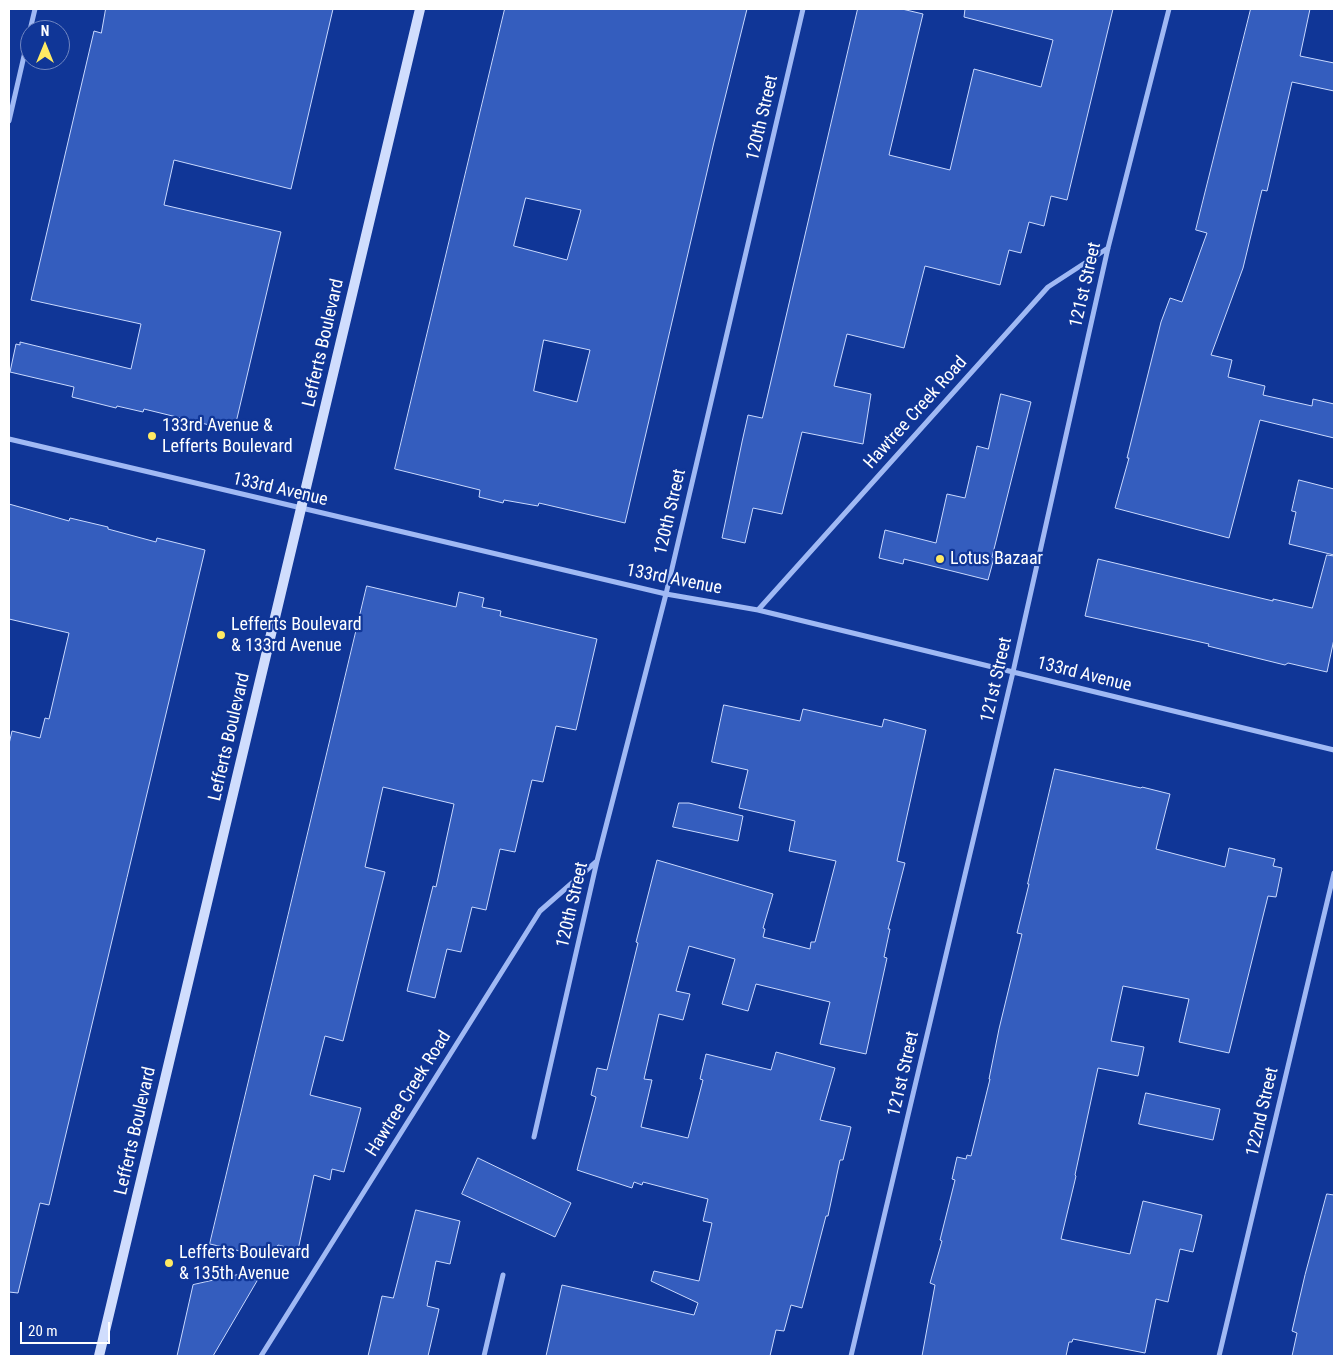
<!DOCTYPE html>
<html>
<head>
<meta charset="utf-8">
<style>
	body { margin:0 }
	#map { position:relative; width:1343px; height:1365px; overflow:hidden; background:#103697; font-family:"Roboto Condensed",sans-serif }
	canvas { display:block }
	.frame { position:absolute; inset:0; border:10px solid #fff; pointer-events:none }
	.north { position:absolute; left:20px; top:20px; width:50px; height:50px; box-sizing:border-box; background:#103697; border:1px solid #7086c1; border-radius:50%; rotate:0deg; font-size:14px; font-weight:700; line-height:20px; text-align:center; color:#fff }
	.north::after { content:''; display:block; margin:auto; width:18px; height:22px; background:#ffea63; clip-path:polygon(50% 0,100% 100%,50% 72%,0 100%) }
	.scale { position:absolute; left:20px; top:1322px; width:90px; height:22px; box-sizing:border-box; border:2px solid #fff; border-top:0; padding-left:6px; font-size:15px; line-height:18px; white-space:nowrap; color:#fff; -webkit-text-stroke:4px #103697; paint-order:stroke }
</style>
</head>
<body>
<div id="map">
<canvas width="1343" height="1365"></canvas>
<div class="frame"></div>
<div class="north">N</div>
<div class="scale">20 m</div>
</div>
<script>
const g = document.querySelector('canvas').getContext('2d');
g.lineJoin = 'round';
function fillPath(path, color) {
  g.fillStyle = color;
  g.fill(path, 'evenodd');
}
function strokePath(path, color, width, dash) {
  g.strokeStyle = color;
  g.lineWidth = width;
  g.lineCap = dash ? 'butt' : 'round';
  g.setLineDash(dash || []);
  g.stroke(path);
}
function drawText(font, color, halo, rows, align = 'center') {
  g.font = font + ' "Roboto Condensed",sans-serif';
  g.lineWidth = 4.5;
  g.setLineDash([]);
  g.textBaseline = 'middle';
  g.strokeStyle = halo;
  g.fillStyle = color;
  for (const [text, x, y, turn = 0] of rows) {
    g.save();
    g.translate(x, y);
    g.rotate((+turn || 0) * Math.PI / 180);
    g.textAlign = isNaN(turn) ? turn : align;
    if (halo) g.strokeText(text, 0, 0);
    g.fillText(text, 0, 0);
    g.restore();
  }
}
const building = new Path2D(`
	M106 9H333L291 189 174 160 164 205 281 232 234 431 144 409 143 412 117 406 116 408 72 397 74 387 10 372 16 344 20 345V342L131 369 141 324 31 300 94 31 101 33Z
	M505 9H747L714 142 625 523 539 503 538 506 504 500 503 503 479 497 480 490 395 469ZM526 198 581 210 567 260 514 246ZM544 340 590 350 577 402 534 391Z
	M858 9H902L923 14 889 155 950 170 974 69 1041 87 1053 40 964 17 965 9H1113L1067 200 1051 196 1044 226 1029 222 1021 253 1009 250 1000 285 925 266 904 348 847 334 834 386 871 394 863 444 802 432 782 514 753 508 745 543 722 538 742 442 748 415 762 418Z
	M1251 9H1310L1300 56 1334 63V91L1292 82 1267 191 1262 190 1243 268 1211 355 1232 360 1228 377 1265 386 1263 395 1312 406 1313 399 1334 404V438L1260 420 1229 538 1115 508 1129 458H1127L1161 322 1170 298 1182 302 1207 233 1196 230Z
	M1001 394 1031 402 992 557 994 558 988 580 904 559 903 564 879 558 885 530 936 543 947 494 965 498 977 446 988 449Z
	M1299 480 1334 489V555L1289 544 1296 512 1292 511Z
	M9 504 69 521 70 518 108 527V529L156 542 157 538 205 550 49 1205 40 1203 18 1293 9 1292V744L12 731 40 738 45 718 49 719 69 633 9 619Z
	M1327 555 1334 556V639L1327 672 1288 663 1285 665 1208 646 1209 644 1085 616 1098 559 1273 601V599L1312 608Z
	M367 586 456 607 459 592 484 598 482 607 501 611 500 616 597 639 576 730 556 726 543 782 532 780 515 852 500 849 486 910 472 907 461 952 447 949 435 998 407 991 433 886 436 887 454 804 383 787 365 867 385 872 343 1041 325 1036 310 1095 361 1108 344 1172 332 1169 330 1180 314 1175 298 1250 278 1245 270 1258 210 1244Z
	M724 705 800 721 803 709 882 727 884 719 926 730 897 861 905 863 888 929H890L884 957 887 958 866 1054 820 1044 830 1002 756 984 748 1011 722 1004 735 959 689 946 676 991 690 994 683 1020 659 1014 644 1079 652 1080 641 1127 688 1138 703 1080 700 1079 706 1054 771 1070 776 1052 835 1068 820 1120 851 1127 843 1160H840L828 1216H826L802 1308 791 1305 784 1331 776 1330 770 1356H546L562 1285 694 1315 698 1303 651 1281 654 1271 699 1281 712 1223 703 1221 708 1199 643 1182 642 1185 634 1182 632 1188 577 1170 596 1097 591 1095 597 1068 607 1070 638 943 636 942 657 860 773 894 763 928 765 929 763 937 810 949 811 942H815L836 861 789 851 795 821 739 808 748 770 712 762Z
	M1055 769 1141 788 1142 787 1170 794 1156 849 1225 867 1229 848 1275 859 1273 866 1282 868 1276 897 1268 896 1229 1053 1179 1042 1189 999 1123 986 1111 1041 1144 1047 1138 1076 1098 1068 1075 1175 1076 1176 1061 1239 1130 1254 1143 1201 1202 1215 1193 1252 1180 1249 1168 1302 1156 1299 1145 1353 1073 1339 1072 1342H1069L1066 1356H922L935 1285 930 1283 942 1241 940 1240 955 1180 952 1179 957 1157 966 1159 967 1155 971 1156 990 1079H989L999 1029 1022 934 1017 933 1029 884H1028Z
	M679 803H689L743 816 738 841 673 827Z
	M1146 1093 1220 1109 1213 1140 1139 1124Z
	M478 1158 571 1203 555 1237 462 1194Z
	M1327 1194 1334 1195V1356H1292L1297 1333 1292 1331 1305 1275Z
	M416 1210 460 1221 450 1264 436 1261 427 1306 439 1309 428 1356H368L382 1296 393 1298Z
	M264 1269 213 1356H177L193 1285Z`);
const street = new Path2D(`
	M30 30 35 9
	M9 121 30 30
	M9 439 666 594 758 610 1334 750
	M758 610 1048 287 1108 248
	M534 1137 597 861 666 594 803 9
	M261 1356 540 911 597 861
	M484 1356 503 1275
	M851 1356 1013 672 1108 248 1169 9
	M1219 1356 1334 873`);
const secondary = new Path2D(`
	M99 1356 420 9`);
const markers = [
	[152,436,5,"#ffea63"],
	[940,559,5,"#ffea63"],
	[221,635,5,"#ffea63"],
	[169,1263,5,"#ffea63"]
];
const streetNames = [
	["120th Street",763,118,-77],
	["121st Street",1086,285,-77],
	["Lefferts Boulevard",324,343,-77],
	["Hawtree Creek Road",916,413,-48],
	["133rd Avenue",280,490,13],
	["120th Street",671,512,-77],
	["133rd Avenue",674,580,11],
	["133rd Avenue",1084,675,14],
	["121st Street",997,680,-77],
	["Lefferts Boulevard",230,737,-77],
	["120th Street",573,905,-77],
	["121st Street",904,1074,-77],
	["Hawtree Creek Road",409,1094,-58],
	["122nd Street",1263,1112,-77],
	["Lefferts Boulevard",136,1131,-77]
];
const poiNames = [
	["133rd Avenue &",162,426],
	["Lefferts Boulevard",162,447],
	["Lotus Bazaar",950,559],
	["Lefferts Boulevard",231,625],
	["& 133rd Avenue",231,646],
	["Lefferts Boulevard",179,1253],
	["& 135th Avenue",179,1274]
];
fillPath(building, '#345dbe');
strokePath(building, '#c9d9fe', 1);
strokePath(street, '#a0b9f4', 5);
strokePath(secondary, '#d0ddfd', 10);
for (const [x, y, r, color] of markers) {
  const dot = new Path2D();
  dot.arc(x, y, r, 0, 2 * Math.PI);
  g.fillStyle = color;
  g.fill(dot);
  strokePath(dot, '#103697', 2);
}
drawText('18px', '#fff', '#103697', streetNames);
drawText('18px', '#fff', '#103697', poiNames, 'left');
</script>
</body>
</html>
